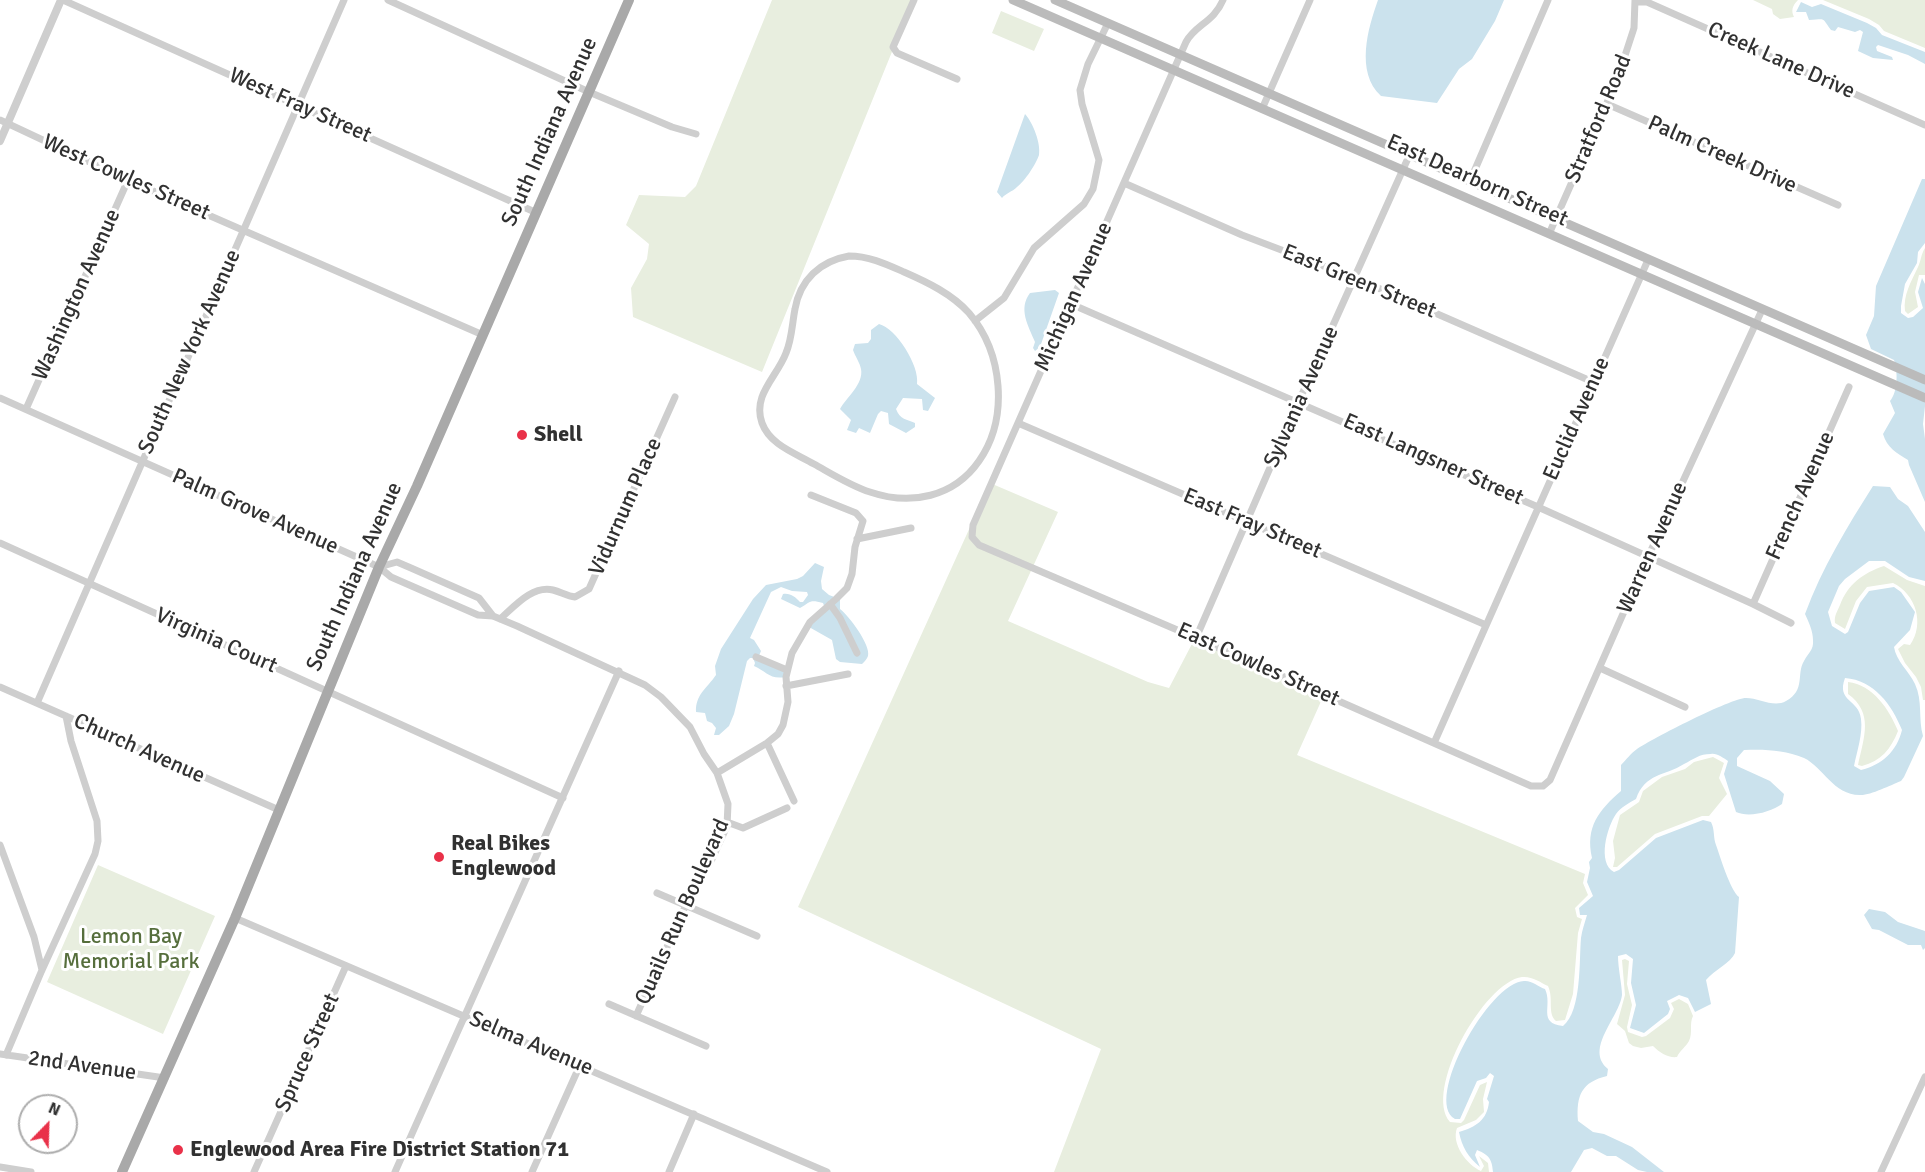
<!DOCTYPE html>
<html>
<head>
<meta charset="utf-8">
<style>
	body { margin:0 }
	#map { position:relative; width:1925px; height:1172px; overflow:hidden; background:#fff; font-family:Signika,sans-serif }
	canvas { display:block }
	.north { position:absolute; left:18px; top:1094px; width:60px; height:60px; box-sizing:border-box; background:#fff; border:2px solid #adadad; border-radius:50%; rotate:23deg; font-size:16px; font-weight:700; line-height:24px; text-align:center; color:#313131 }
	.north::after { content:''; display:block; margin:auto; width:21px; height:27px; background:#e93149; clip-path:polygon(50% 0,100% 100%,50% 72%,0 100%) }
</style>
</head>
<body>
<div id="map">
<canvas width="1925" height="1172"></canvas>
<div class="north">N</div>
</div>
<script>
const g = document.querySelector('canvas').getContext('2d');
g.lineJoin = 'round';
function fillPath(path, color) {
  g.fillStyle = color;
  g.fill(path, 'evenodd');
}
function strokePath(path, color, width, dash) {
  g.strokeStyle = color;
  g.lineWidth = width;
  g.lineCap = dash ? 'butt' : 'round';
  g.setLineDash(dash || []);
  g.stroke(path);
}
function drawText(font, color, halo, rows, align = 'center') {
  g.font = font + ' Signika,sans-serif';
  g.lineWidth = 6;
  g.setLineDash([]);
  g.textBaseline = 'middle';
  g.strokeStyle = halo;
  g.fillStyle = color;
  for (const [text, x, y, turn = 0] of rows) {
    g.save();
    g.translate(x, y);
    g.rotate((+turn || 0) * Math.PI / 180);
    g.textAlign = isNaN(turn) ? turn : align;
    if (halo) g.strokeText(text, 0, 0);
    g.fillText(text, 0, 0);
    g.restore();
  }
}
const green = new Path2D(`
	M772 0H913L762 372 633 317 631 288 647 259 649 244 626 225 639 195 685 197 696 186Z
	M1753 0H1798C1792 6 1791 11 1794 17L1780 19 1773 14 1772 9Z
	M1823 0H1925V48L1884 31 1879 25 1869 19Z
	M1001 11 1044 29 1034 51 992 33Z
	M1925 248V275H1919L1915 292 1918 307 1908 314 1905 311C1903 295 1911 282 1918 267 1921 261 1921 254 1925 248Z
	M990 483 1058 512 1008 621 1148 682 1169 688 1194 640 1323 697 1297 755 1585 874 1583 883 1588 895 1575 908 1577 917 1582 919 1578 933 1573 994 1565 1020 1556 1021C1547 1013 1554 999 1548 986 1540 982 1532 976 1522 977 1484 982 1423 1091 1450 1122L1461 1123 1464 1120 1480 1085 1487 1082 1483 1099 1484 1112 1476 1120 1457 1128C1451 1144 1467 1165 1481 1171L1484 1166 1479 1156 1488 1163 1489 1172H1054L1101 1049 798 907Z
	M1884 566 1907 580 1925 586V700H1923L1921 687 1916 677 1905 663 1898 649 1904 644 1910 645C1925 624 1916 594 1893 583L1867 587 1856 601 1845 629 1835 623C1834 616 1837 612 1840 605 1848 584 1863 573 1884 566Z
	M1848 682C1873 685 1889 709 1898 731 1891 749 1881 761 1862 766L1858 765C1864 737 1874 713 1848 694Z
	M1713 757 1724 763 1719 778 1727 794 1709 816H1702L1655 834 1617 867H1613L1615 858 1613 841 1620 815 1639 802 1643 791 1662 777 1685 769 1694 762Z
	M98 865 215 916 163 1034 47 982Z
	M1625 959 1629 961 1627 984 1632 1005 1627 1027 1628 1032 1642 1037 1646 1036 1670 1018 1674 1009 1671 1003 1679 999 1688 1004 1693 1016C1689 1024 1693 1032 1689 1041 1686 1047 1680 1050 1677 1057 1668 1058 1660 1053 1653 1046L1641 1048 1633 1046 1629 1043 1625 1031 1617 1024 1625 995 1622 960Z`);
const water = new Path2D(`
	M1378 0H1504L1495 21 1472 59 1459 69 1437 103 1381 96C1355 72 1368 28 1378 0Z
	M1801 2 1812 7 1821 4 1867 23 1876 28 1882 35 1925 52V64L1908 55 1878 45 1876 47 1877 51 1892 57 1893 60 1873 58 1858 51 1863 32 1860 30 1855 32 1838 27 1835 31 1831 30C1821 17 1827 19 1809 20L1806 12H1796Z
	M1025 114C1033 123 1041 143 1039 155 1036 164 1025 181 1017 187 1012 192 1006 193 1002 198L997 192Z
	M1922 179H1925V243L1918 252 1917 263 1905 284 1901 306V313L1908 318 1913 317 1923 308 1918 292 1922 278 1925 284V406L1923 424 1925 439V502L1909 465 1908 460C1897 453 1887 448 1883 434L1895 413 1890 401C1898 392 1898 371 1894 360L1871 349 1866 335 1874 316 1876 286Z
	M1055 290 1059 293 1040 347 1035 351 1033 348 1035 342C1028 325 1018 309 1030 293Z
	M879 324C896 328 920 366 917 384L935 398 928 411 923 410 922 399 903 398 896 409C900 420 907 419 915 423V427L906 433 889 424 888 413 881 411 878 414 870 433 859 428 856 433 847 430 851 420 840 409C846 398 864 384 861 369 860 363 855 356 853 350L855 344 868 343 871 339V330Z
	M1873 486 1890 487 1898 499 1908 506 1925 532V581L1909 577 1885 561H1869L1845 579 1839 586 1828 612 1832 626 1845 634 1848 632 1860 603 1869 591 1894 587 1901 592 1915 612 1910 630 1894 647C1896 661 1909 671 1915 684 1923 701 1918 719 1923 736L1904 777 1901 781C1891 785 1871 795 1861 795 1834 796 1823 767 1804 758 1784 750 1765 749 1744 750L1737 758V766L1770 781 1784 794 1782 804C1771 812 1749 818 1736 812L1724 774 1728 761C1723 758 1717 753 1711 754 1699 754 1694 759 1684 764 1665 776 1645 773 1636 799 1629 803 1621 807 1616 814 1607 827 1597 863 1614 872L1619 870 1656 838 1703 820 1711 822C1715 830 1713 837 1716 845 1720 856 1730 890 1739 897L1735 953C1731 963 1714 970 1706 980L1711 1004 1695 1012 1688 998 1679 995 1667 1001 1670 1009 1668 1014 1644 1033 1630 1028 1636 1005 1631 983 1633 959 1626 954 1618 956C1618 968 1622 986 1622 995 1619 1018 1584 1049 1608 1069L1607 1076C1582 1082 1576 1095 1578 1121L1593 1132 1604 1134 1632 1147 1664 1172H1647L1638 1170 1616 1156H1607L1592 1148 1584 1150 1571 1172H1493C1492 1159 1489 1155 1477 1150L1475 1155 1480 1167C1468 1157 1462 1147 1459 1132 1476 1127 1487 1120 1489 1102L1487 1099 1494 1076 1490 1073 1486 1078 1477 1081 1460 1119H1455C1423 1101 1489 982 1524 981 1531 980 1539 987 1545 989 1553 1006 1537 1023 1563 1026 1582 1011 1579 960 1581 938 1582 930 1585 922 1587 915H1580L1579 908 1593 896 1587 882 1590 868 1589 862 1592 858C1585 827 1599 810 1621 791V765C1626 760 1631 753 1637 749 1652 739 1731 698 1746 698 1759 698 1774 708 1786 701 1806 690 1796 674 1804 661 1808 653 1814 650 1813 640 1813 631 1809 623 1805 614 1822 568 1847 527 1873 486ZM1845 678C1874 680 1892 705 1902 730 1897 751 1882 765 1861 770L1854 766C1857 751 1863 734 1861 719 1859 699 1836 702 1845 678Z
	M815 563 824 567 821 581 822 589 829 595 840 599V609C849 616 871 645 868 656 867 659 865 661 862 664L840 662 836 659 832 640 809 627 825 608 823 603C809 599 811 602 800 608L781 599 783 594C791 593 795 597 800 602H803L808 595 807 592 792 591 781 587 771 592 750 638 754 640 761 651 758 658 785 667V677C770 680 766 671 754 666L755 663 753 658H750L747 661 734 714 729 726 719 735H714L716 728 712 723 707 721 705 713 696 712C695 695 707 688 716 675L715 666 721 649 753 599 766 585 797 579 803 576Z
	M1869 909 1885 912 1898 922 1925 931V948L1923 950 1921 945H1908L1879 930 1872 929 1864 915Z`);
const minor = new Path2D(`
	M63 0 537 213
	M388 0 589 92 672 127 696 134
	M914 0 893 47 897 53 957 79
	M1223 0C1214 22 1195 25 1186 42L973 525 972 537 979 545 1196 638 1531 786H1543L1550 780 1648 557 1762 310
	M1635 2H1647L1925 125
	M1607 104 1838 205
	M1262 109 1310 0
	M0 120 128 180 483 335
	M1470 181 1548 0
	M1124 183 1242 235 1355 278 1593 382
	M1549 234 1617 80 1634 28 1635 0
	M849 256C869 256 886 264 904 272 927 282 952 294 969 313 1003 353 1009 418 979 461 954 497 911 506 870 492 851 486 832 474 814 464 795 453 770 445 762 423 752 395 777 377 786 353 792 339 792 324 795 309 800 280 820 261 849 256Z
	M1071 304 1538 507 1753 604 1791 623
	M975 321 1004 298 1034 248 1084 204 1093 189 1099 160 1082 104 1080 90 1088 64 1108 23
	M0 398 379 567 391 577 478 615 493 616 517 626 645 685 661 697 690 727 704 754 717 773 728 804 727 826 712 859 685 907 636 1016
	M26 409 128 180
	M1018 423 1486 625
	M857 539 911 528
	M0 543 563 798
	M379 567 397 562 411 568 479 598 493 616
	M830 604 840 618 857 653
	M1753 604 1849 387
	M500 619C514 607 532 585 553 590 561 592 567 596 575 597L589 589 675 397
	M1196 638 1299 401 1409 156
	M756 657 787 670
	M1600 668 1685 707
	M786 686 848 674
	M0 687 279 810
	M37 703 344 0
	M767 743 794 801
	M1434 743 1648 260
	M717 773 767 743 778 734 783 725 788 702 786 677 792 653 810 622 836 599 847 588 852 574 855 547 863 521 856 513 811 495
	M727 822 743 828 787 808
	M0 845 34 937 42 970
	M657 893 757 936
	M235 918 827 1172
	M609 1004 706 1046
	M0 1054 165 1078
	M6 1055 42 970 95 854 98 841 97 821 71 741 66 716
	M0 1167 31 1172
	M254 1172 346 966
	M395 1172C469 1005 545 839 619 671
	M532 1172 580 1065
	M669 1172 694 1114
	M1881 1172 1925 1077`);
const tertiary = new Path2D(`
	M0 141 61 0`);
const secondary = new Path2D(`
	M1013 0 1925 398
	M1055 0 1925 380`);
const primary = new Path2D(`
	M122 1172 235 918 379 567 417 486 629 0`);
const markers = [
	[522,435,6,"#e93149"],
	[439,857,6,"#e93149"],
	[178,1150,6,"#e93149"]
];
const streetNames = [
	["Creek Lane Drive",1781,61,24],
	["West Fray Street",300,106,24],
	["Stratford Road",1599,119,-67],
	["South Indiana Avenue",550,132,-66],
	["Palm Creek Drive",1722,155,24],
	["West Cowles Street",126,178,24],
	["East Dearborn Street",1477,181,24],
	["East Green Street",1359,282,22],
	["Washington Avenue",77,295,-66],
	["Michigan Avenue",1074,297,-66],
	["South New York Avenue",190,352,-66],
	["Sylvania Avenue",1302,397,-66],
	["Euclid Avenue",1577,419,-66],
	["East Langsner Street",1433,460,24],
	["French Avenue",1801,496,-66],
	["Vidurnum Place",626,507,-66],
	["Palm Grove Avenue",255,512,24],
	["East Fray Street",1252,524,23],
	["Warren Avenue",1653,548,-66],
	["South Indiana Avenue",355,577,-66],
	["Virginia Court",216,641,24],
	["East Cowles Street",1258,665,24],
	["Church Avenue",139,749,24],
	["Quails Run Boulevard",683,912,-66],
	["Selma Avenue",531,1044,23],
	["Spruce Street",308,1053,-66],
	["2nd Avenue",82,1066,8]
];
const poiNames = [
	["Shell",534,435],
	["Real Bikes",451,844],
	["Englewood",451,869],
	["Englewood Area Fire District Station 71",190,1150]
];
const parkNames = [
	["Lemon Bay",131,937],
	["Memorial Park",131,962]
];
fillPath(green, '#e8eedf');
fillPath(water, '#cbe2ed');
strokePath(minor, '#cecece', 7);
strokePath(tertiary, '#cecece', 8);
strokePath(secondary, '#bbb', 9);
strokePath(primary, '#a9a9a9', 10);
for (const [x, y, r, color] of markers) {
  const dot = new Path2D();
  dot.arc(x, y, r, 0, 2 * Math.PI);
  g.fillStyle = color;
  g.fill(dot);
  strokePath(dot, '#fff', 2);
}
drawText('22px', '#313131', '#fff', streetNames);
drawText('bold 22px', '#313131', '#fff', poiNames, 'left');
drawText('22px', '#566e3c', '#fff', parkNames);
</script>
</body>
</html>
